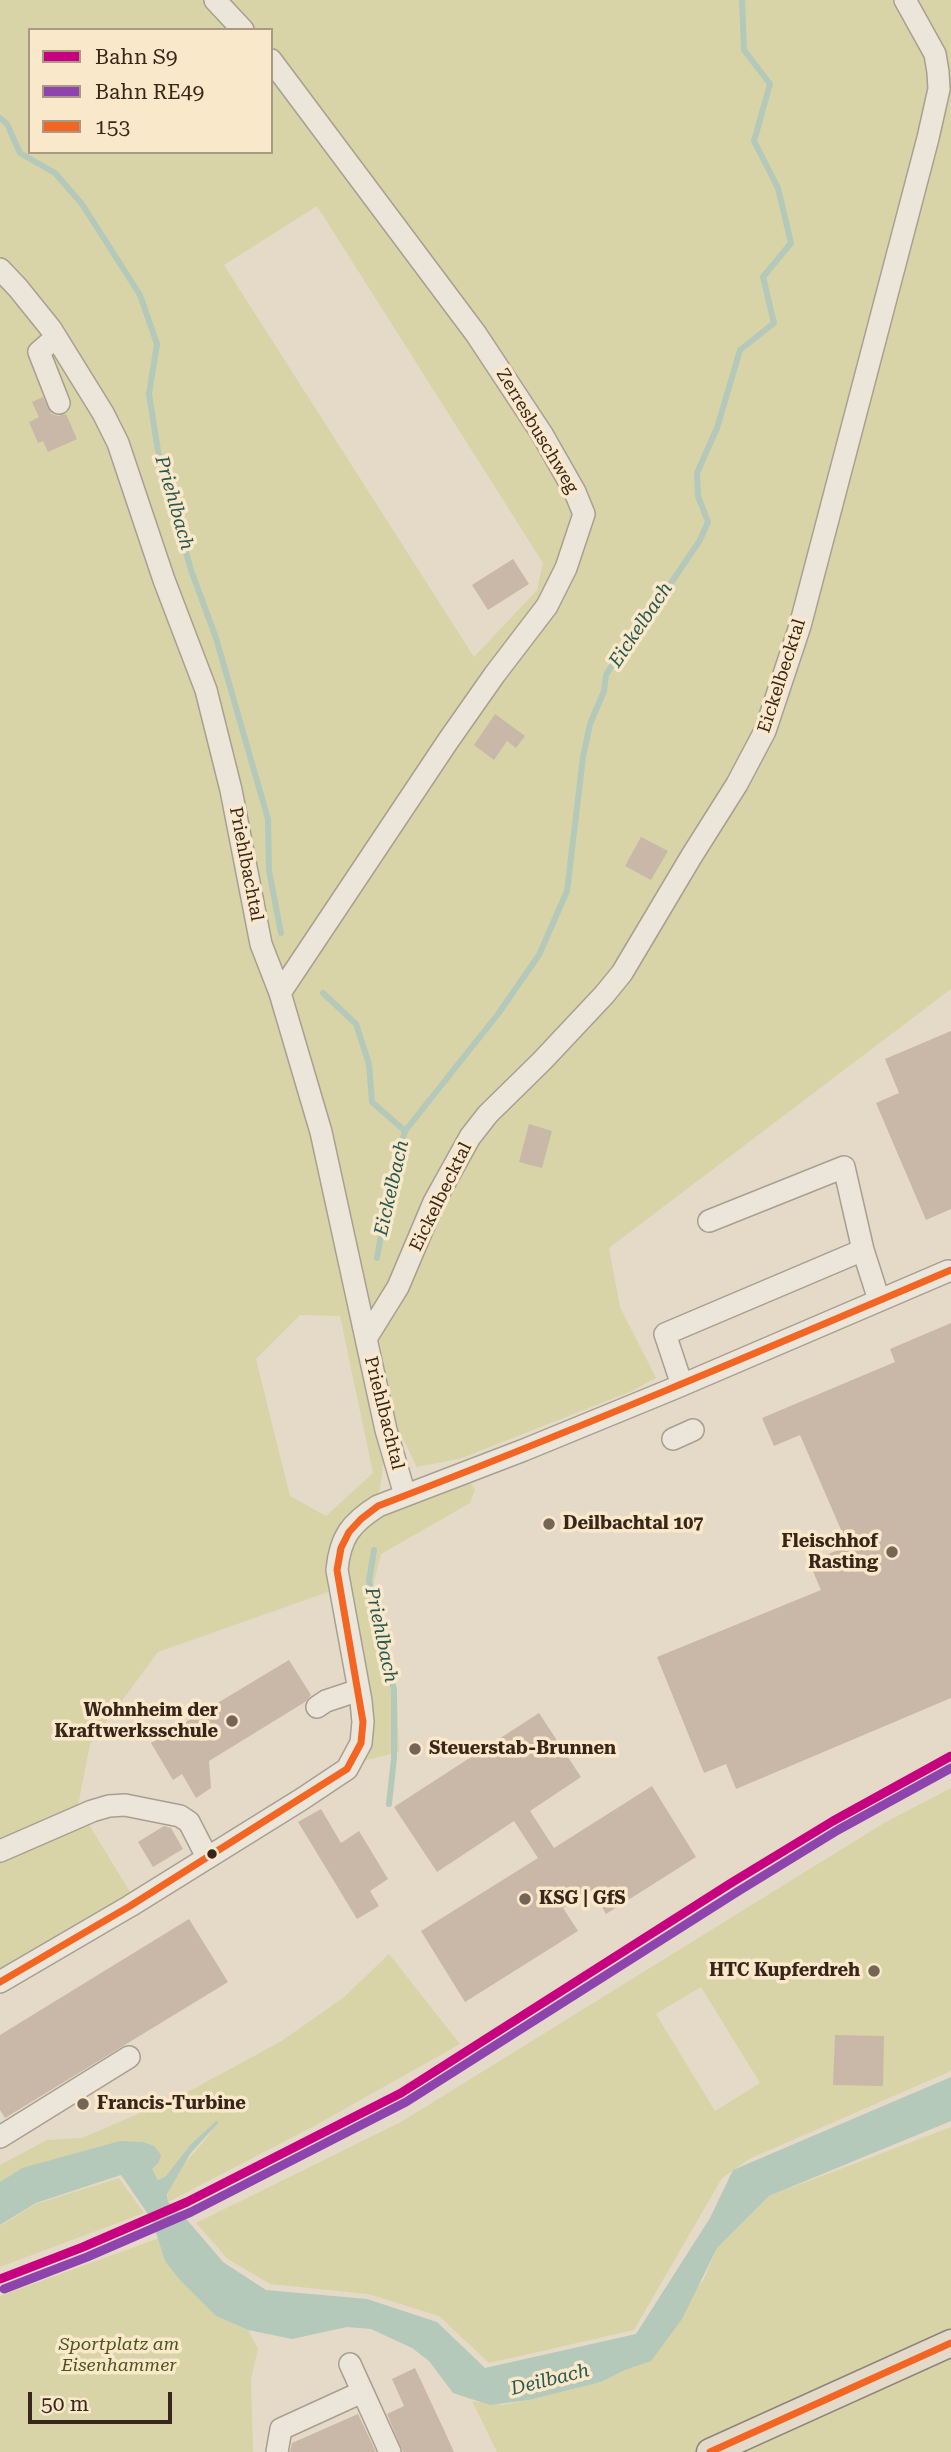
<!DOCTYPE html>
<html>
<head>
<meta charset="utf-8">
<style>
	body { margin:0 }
	#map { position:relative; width:951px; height:2452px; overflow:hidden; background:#e5dac7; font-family:"Roboto Serif",serif }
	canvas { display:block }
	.legend { position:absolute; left:28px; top:28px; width:245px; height:126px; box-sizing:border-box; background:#f9e8ca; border:2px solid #ab9a83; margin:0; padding:9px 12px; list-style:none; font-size:21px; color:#372619 }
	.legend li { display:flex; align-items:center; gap:14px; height:35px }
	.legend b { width:35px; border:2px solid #ab9a83 }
	.scale { position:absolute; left:28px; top:2392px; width:144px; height:32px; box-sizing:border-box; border:4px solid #372619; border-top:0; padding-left:9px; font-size:21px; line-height:24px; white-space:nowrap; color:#372619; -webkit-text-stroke:5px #f9e8ca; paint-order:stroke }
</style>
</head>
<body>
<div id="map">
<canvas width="951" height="2452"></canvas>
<ul class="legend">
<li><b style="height:9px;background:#c7007f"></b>Bahn S9</li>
<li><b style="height:9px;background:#8e44ad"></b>Bahn RE49</li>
<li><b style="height:9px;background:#f26522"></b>153</li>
</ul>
<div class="scale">50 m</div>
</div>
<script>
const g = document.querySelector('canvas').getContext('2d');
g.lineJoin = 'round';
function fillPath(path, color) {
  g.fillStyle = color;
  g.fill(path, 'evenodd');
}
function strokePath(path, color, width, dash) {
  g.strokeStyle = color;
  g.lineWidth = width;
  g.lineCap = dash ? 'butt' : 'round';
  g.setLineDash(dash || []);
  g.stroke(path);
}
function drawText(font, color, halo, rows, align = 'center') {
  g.font = font + ' "Roboto Serif",serif';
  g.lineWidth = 7;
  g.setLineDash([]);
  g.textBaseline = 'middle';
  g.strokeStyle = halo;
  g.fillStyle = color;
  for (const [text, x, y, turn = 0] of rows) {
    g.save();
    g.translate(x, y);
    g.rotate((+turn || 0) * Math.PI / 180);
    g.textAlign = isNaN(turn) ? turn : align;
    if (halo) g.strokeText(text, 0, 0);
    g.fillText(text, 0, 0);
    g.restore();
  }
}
const green = new Path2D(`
	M0 0H951V989L609 1248 620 1307 656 1378 632 1391 462 1458 417 1467 395 1423 379 1338 360 1339 384 1455 380 1490 339 1535 326 1559 328 1592 158 1652 90 1744 76 1816 86 1820 132 1895 0 1973ZM30 30H271V152H30ZM317 206 543 563 537 590 474 657 224 265ZM300 1315 340 1316 373 1473 326 1516 290 1496 256 1359Z
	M468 1479 475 1490 470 1503 381 1554 372 1590 388 1646 397 1696 399 1752 354 1763 359 1754 343 1590 347 1542 363 1520Z
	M951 1788V2071L749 2159 722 2178 634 2330 489 2363 439 2316 368 2294 270 2284 228 2259 196 2223 401 2122 884 1823ZM701 1987 760 2083 715 2111 656 2014Z
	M389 1954 460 2044 316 2125 168 2202C164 2171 211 2144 216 2121L190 2145 166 2176 158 2180 151 2168H22L0 2182V2165L47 2140 82 2138 182 2095 280 2042 343 1998Z
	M951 2127V2333L698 2452H497L472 2401 502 2405 529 2400 601 2382 625 2370 703 2281 717 2248 769 2196Z
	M119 2178 144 2213 0 2267V2226L36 2204Z
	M159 2238 165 2261 216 2316 248 2330 258 2349 251 2379 253 2452H0V2296Z
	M951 2346V2452H715Z`);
const water = new Path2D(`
	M951 2077V2121L769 2196 717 2248 682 2319 651 2361 625 2370 601 2382 529 2400 490 2405 453 2393 429 2361 412 2348 371 2329 347 2327 292 2339 248 2330 216 2316 179 2279 165 2261 152 2220 121 2175 36 2203 0 2225V2182L22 2168 120 2141 143 2142 154 2146 161 2155 159 2162 152 2169 158 2180 166 2176 190 2145 216 2121 219 2122 190 2154 167 2194 168 2202 188 2221 223 2262 266 2290 367 2299 437 2322 485 2368 636 2334 710 2218 733 2170Z`);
const stream = new Path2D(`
	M0 118 7 124 20 153 55 173 82 204 140 295 157 344 149 394 158 451 191 570 216 638 268 819 269 871 281 933
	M323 993 356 1024 369 1064 372 1102 405 1131
	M377 1258 388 1195 405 1131 498 1014 539 955 567 891 583 757 590 724 604 691 606 675 627 641 665 592 700 540 708 522 698 496 697 473 717 428 740 350 774 323 763 277 791 243 778 188 754 141 770 84 744 50 742 0
	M374 1550 369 1581 394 1690V1758L389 1804`);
const building = new Path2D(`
	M43 397 51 414 58 416 66 414 77 439 48 452 43 441 38 443 29 422 39 417 32 402Z
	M513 559 529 584 488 610 472 585Z
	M495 714 525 736 516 748 507 741 494 760 474 745Z
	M641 837 668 851 651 880 625 866Z
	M951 1031V1209L926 1220 876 1103 899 1093 885 1059Z
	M529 1124 552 1131 542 1168 519 1162Z
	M951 1323V1698L736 1789 726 1764 704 1773 657 1657 821 1590 809 1562 848 1546 800 1435 774 1446 762 1418 895 1362 890 1349Z
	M289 1660 311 1695 305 1702 209 1761 211 1788 196 1798 182 1774 173 1780 151 1743Z
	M539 1713 581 1777 530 1811 554 1848 652 1786 696 1857 606 1914 592 1890 563 1908 578 1931 465 2002 421 1931 538 1858 514 1821 437 1872 394 1807Z
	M321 1809 341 1843 359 1831 388 1879 370 1891 379 1906 357 1919 298 1822Z
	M164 1826 171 1828 183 1849 153 1867 138 1842Z
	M189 1919 228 1982 5 2118 0 2110V2035Z
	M835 2035 884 2036 883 2086 833 2085Z
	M415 2368 444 2430 454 2452H403L387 2414 404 2406 392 2379Z
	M358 2414 376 2452H290L292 2443Z`);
const minor = new Path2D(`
	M215 0 243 30
	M271 60 476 334 542 434 575 492 584 514 566 568 547 606 495 674 448 741 280 993
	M0 269 18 288 51 329 103 413 118 443 164 580 206 690 231 790 261 944 280 993 321 1132 386 1430 405 1495
	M56 337 39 352 59 403
	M709 1221 844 1167 863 1250 879 1300
	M367 1337 398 1287 434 1202 470 1137 488 1114 542 1061 604 995 622 973 691 857 737 784 765 731 800 626 928 138 939 89 938 72 935 54 905 0
	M682 1385 665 1334 863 1250
	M673 1439 693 1430
	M317 1707 326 1701 359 1690
	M0 1851 92 1811 109 1806 125 1805 180 1816 189 1822 207 1857
	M0 1982 130 1906 302 1799 347 1769 361 1743 363 1722 361 1701 337 1570C340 1537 351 1523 378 1506L524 1450 675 1388 948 1271
	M0 2137 129 2057
	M350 2364 390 2452
	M277 2452 281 2429 362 2392`);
const major = new Path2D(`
	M710 2452 951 2343`);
const bus1 = new Path2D(`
	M0 1982 130 1906 347 1769 361 1743 363 1722 337 1570 341 1548 349 1532 361 1519 378 1506C571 1432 761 1351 951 1270
	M710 2452 951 2343`);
const rail1 = new Path2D(`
	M0 2279 83 2247 187 2202 401 2093 731 1883 833 1821 951 1756`);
const rail2 = new Path2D(`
	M4 2289 87 2257 191 2212 406 2102 737 1892 838 1830 951 1768`);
const markers = [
	[549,1524,7,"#746556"],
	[892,1552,7,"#746556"],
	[232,1721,7,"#746556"],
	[415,1749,7,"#746556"],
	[212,1854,6,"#372619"],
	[525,1899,7,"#746556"],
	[874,1971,7,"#746556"],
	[83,2104,7,"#746556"]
];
const streetNames = [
	["Zerresbuschweg",537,431,59],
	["Eickelbecktal",782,676,-72],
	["Priehlbachtal",246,864,79],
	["Eickelbecktal",441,1197,-64],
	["Priehlbachtal",384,1413,76]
];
const poiNames = [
	["Deilbachtal 107",563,1524],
	["Fleischhof",878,1542,"right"],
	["Rasting",878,1563,"right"],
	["Wohnheim der",218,1711,"right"],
	["Kraftwerksschule",218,1732,"right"],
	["Steuerstab-Brunnen",429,1749],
	["KSG | GfS",539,1899],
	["HTC Kupferdreh",860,1971,"right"],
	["Francis-Turbine",97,2104]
];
const parkNames = [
	["Sportplatz am",119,2345],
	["Eisenhammer",119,2366]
];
const waterNames = [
	["Priehlbach",174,503,74],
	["Eickelbach",641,625,-56],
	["Eickelbach",392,1188,-77],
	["Priehlbach",381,1635,78],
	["Deilbach",550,2380,-14]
];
fillPath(green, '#d8d4a7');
fillPath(water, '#b4c9ba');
strokePath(stream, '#b4c9ba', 6);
fillPath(building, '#c9b7a8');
strokePath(minor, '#a99f91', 24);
strokePath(major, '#8f8478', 29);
strokePath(minor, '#ece5da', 21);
strokePath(major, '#e4daca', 26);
strokePath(bus1, '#f26522', 7);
strokePath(rail1, '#c7007f', 9);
strokePath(rail2, '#8e44ad', 9);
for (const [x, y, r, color] of markers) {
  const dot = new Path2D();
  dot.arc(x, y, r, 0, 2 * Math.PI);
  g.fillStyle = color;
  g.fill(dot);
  strokePath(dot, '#f9e8ca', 2.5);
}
drawText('18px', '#372619', '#f9e8ca', streetNames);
drawText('bold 18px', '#372619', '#f9e8ca', poiNames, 'left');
drawText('italic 18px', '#4c561e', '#f9e8ca', parkNames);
drawText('italic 19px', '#275952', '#f9e8ca', waterNames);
</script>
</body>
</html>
